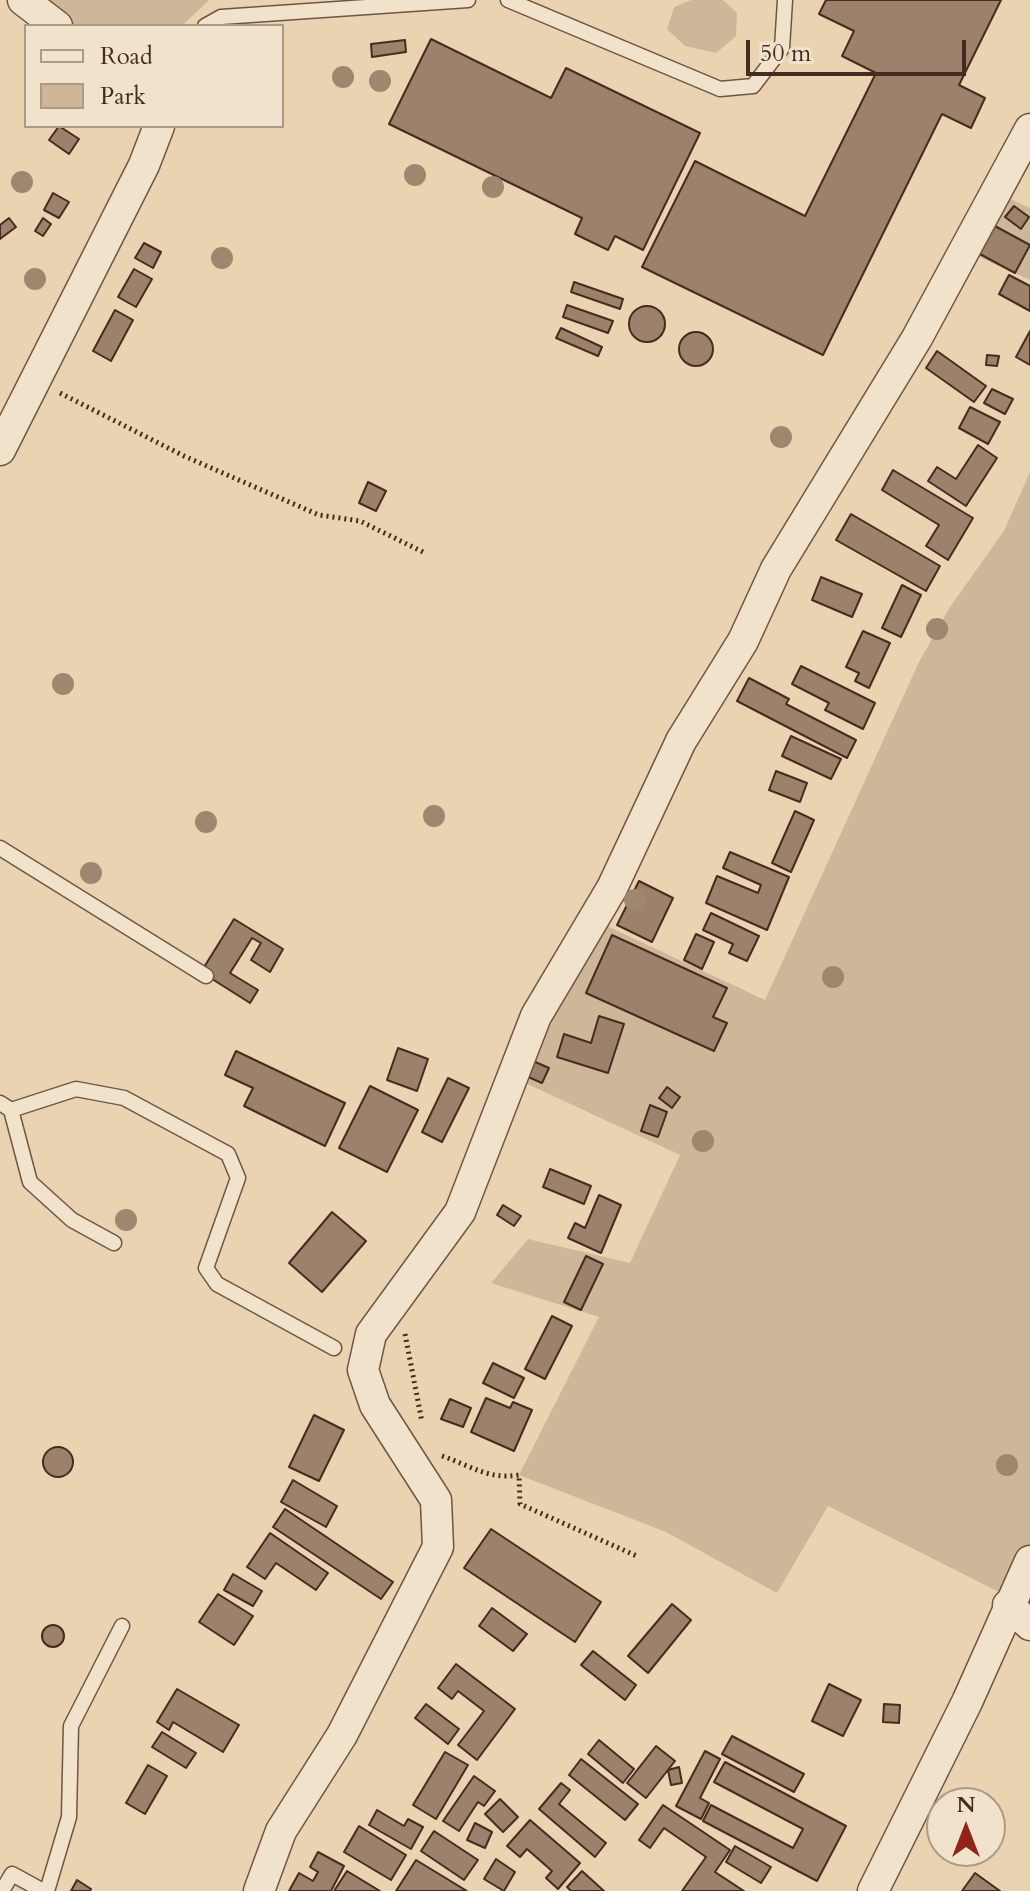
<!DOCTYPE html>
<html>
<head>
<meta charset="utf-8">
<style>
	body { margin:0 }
	#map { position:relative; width:1030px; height:1891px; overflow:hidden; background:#ead3b1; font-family:Cardo,serif }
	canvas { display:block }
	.legend { position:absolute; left:24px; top:24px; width:260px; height:104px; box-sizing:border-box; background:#f1e2cc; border:2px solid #ad9987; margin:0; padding:10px 14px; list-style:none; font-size:24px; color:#472b20 }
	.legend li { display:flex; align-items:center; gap:16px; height:40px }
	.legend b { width:40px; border:2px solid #ad9987 }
	.north { position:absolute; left:926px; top:1787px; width:80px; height:80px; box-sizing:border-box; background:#f1e2cc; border:2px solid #ad9987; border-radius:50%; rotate:0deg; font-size:22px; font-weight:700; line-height:32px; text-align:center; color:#472b20 }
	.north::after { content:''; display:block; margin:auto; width:28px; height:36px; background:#8f2418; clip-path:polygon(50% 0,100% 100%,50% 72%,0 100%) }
	.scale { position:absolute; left:746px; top:40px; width:220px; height:36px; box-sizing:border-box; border:4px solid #472b20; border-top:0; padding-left:10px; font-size:24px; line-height:28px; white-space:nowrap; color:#472b20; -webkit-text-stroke:6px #f1e2cc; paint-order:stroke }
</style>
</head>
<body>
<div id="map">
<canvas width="1030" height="1891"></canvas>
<ul class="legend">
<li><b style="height:10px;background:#f1e2cc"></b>Road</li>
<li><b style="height:22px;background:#ceb698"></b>Park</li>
</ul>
<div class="north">N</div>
<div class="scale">50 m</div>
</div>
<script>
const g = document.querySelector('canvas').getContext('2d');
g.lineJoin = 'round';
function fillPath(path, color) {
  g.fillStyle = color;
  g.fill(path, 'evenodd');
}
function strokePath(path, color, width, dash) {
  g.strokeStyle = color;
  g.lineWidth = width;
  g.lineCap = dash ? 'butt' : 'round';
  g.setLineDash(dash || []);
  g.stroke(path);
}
const green = new Path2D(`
	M26 0H209L182 26H60Z
	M691 0H723L737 13 736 36 716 53 685 46 667 29 674 7Z
	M1000 194 1030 208V280L968 252Z
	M1030 472V1574L1017 1601 828 1506 777 1593 666 1532 519 1475 599 1317 491 1283 528 1239 630 1263 680 1155 517 1079 607 926 765 1000 919 662 950 607 1004 531Z`);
const building = new Path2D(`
	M826 0H1001L959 85 985 98 971 128 942 114 823 355 642 267 695 161 805 216 876 73 842 56 854 31 819 14Z
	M431 39 551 98 566 68 700 133 643 250 615 236 608 250 575 234 582 218 389 124Z
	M405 40 406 52 372 57 371 44Z
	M59 126 79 139 69 154 49 140Z
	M53 193 69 202 59 218 44 210Z
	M1014 206 1029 217 1021 229 1005 217Z
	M9 218 16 227 0 239V225Z
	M43 218 51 224 43 236 35 231Z
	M993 225 1030 245 1015 273 978 253Z
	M144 243 161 252 153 268 135 258Z
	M134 269 152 279 136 307 118 297Z
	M1009 275 1030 286V311L999 294Z
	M574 282 623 299 620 309 571 292Z
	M567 305 613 321 608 333 563 317Z
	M629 324a18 18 0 1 1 36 0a18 18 0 1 1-36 0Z
	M115 310 133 320 111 361 93 351Z
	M561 328 602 347 598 356 556 338Z
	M1030 331V365L1016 357Z
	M679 349a17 17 0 1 1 34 0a17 17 0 1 1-34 0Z
	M937 351 986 386 974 402 926 368Z
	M987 355 999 356 997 366 986 365Z
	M992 389 1013 399 1005 414 984 403Z
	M970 407 1000 422 988 444 959 428Z
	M978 445 997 458 966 506 928 481 937 467 956 479Z
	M893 470 973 518 948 560 926 546 939 525 882 490Z
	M368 482 386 491 376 511 359 503Z
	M851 514 940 566 926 591 836 540Z
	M821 577 862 594 852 617 812 600Z
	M902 585 921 595 901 637 882 628Z
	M863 631 890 643 869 688 855 681 859 673 846 667Z
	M801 666 875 703 863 729 825 710 829 703 792 684Z
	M749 678 789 699 786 704 856 740 847 758 737 701Z
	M791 736 841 759 831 779 782 756Z
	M776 771 807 783 800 802 769 790Z
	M795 811 814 820 791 872 772 863Z
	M730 852 789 877 767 930 706 903 717 876 758 893 761 885 723 868Z
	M639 881 673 898 652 942 617 925Z
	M711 913 759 936 747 961 729 953 733 944 703 930Z
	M234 919 283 949 270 972 251 960 261 943 252 938 230 973 258 990 250 1003 201 972Z
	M696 934 714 942 702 969 684 960Z
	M612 935 727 988 713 1017 727 1023 714 1051 586 993Z
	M599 1016 624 1024 608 1073 557 1057 564 1034 591 1043Z
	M398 1048 428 1059 417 1091 387 1080Z
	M236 1051 345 1103 325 1146 244 1106 253 1088 225 1075Z
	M533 1061 549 1068 542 1083 526 1076Z
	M448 1078 469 1088 442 1142 422 1132Z
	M370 1086 418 1110 387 1172 339 1148Z
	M667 1087 680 1097 672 1108 659 1098Z
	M650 1105 667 1112 658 1137 641 1131Z
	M550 1169 591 1186 584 1204 543 1187Z
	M599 1195 621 1205 601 1253 568 1238 575 1223 585 1228Z
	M503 1205 521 1216 514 1226 497 1215Z
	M332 1212 366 1241 322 1292 289 1263Z
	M586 1256 603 1264 581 1310 564 1302Z
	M552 1316 572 1326 545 1379 525 1369Z
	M493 1363 524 1378 514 1398 483 1383Z
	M486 1398 510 1408 513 1402 532 1410 514 1451 471 1432Z
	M450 1399 471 1408 463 1427 441 1419Z
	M314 1415 344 1430 319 1481 289 1467Z
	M43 1462a15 15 0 1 1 30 0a15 15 0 1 1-30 0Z
	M293 1480 337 1506 326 1527 281 1502Z
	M285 1509 393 1582 381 1599 273 1527Z
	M491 1529 601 1602 575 1642 464 1568Z
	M270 1533 328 1573 316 1590 276 1563 265 1579 247 1567Z
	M233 1574 262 1591 253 1606 224 1590Z
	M218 1594 253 1616 234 1645 199 1622Z
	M672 1604 691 1620 648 1673 628 1656Z
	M492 1608 527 1634 513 1651 479 1626Z
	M42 1636a11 11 0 1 1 22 0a11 11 0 1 1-22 0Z
	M593 1651 636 1685 625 1700 581 1665Z
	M456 1664 515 1709 477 1760 458 1745 484 1711 458 1691 452 1699 438 1688Z
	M829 1684 861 1700 843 1736 812 1721Z
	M177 1689 239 1725 223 1752 173 1722 169 1730 157 1722Z
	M426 1704 459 1729 448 1744 415 1718Z
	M884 1704 900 1705 899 1723 883 1722Z
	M162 1732 196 1753 186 1768 152 1747Z
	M732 1736 804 1774 794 1792 722 1754Z
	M599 1740 634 1769 623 1783 588 1754Z
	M656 1746 675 1761 646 1798 627 1783Z
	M705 1751 720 1759 700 1798 709 1803 701 1819 676 1806Z
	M445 1752 468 1765 436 1819 413 1805Z
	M581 1759 638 1804 625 1820 569 1775Z
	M725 1762 846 1826 817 1881 703 1821 711 1805 793 1848 803 1829 714 1782Z
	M148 1765 167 1776 145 1814 126 1803Z
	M679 1767 682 1783 671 1785 668 1770Z
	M474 1776 495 1791 484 1806 478 1802 459 1831 443 1821Z
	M561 1783 570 1790 559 1804 606 1843 595 1857 539 1809Z
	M500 1799 518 1817 503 1832 485 1814Z
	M663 1805 730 1850 715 1872 744 1891H682L706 1857 664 1828 650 1848 639 1840Z
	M377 1810 404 1826 408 1819 423 1827 411 1849 369 1825Z
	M939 1811 942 1812V1830L936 1829Z
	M530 1820 580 1863 558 1889 546 1878 552 1871 527 1849 520 1857 507 1846Z
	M475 1823 492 1832 485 1848 467 1840Z
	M359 1826 406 1855 391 1880 344 1852Z
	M434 1831 478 1860 464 1880 421 1851Z
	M735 1846 771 1867 761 1883 726 1862Z
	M318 1852 344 1866 331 1891H289L299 1873 313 1881 318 1872 310 1867Z
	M496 1859 515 1872 504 1891 484 1879Z
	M416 1860 467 1891H396Z
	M347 1871 380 1891H334Z
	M582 1871 604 1891H571L567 1887Z
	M975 1873 1000 1891H962Z
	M77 1880 91 1889 90 1891H71Z`);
const path = new Path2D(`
	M60 393 184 456 319 515 360 521 425 553
	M405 1334 422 1422
	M442 1456C472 1466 488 1480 519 1475L520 1504 639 1557`);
const lane = new Path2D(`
	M508 0 720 89 753 86 782 48 785 0
	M205 26 221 17 468 0
	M0 848 206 976
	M0 1103 11 1110 30 1182 72 1220 114 1243
	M11 1110 76 1089 124 1098 228 1154 238 1178 206 1268 217 1284 334 1348
	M2 1891 12 1874 43 1891
	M47 1891 69 1817 71 1726 122 1626`);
const street = new Path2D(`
	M23 0 57 26
	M0 450 144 165 159 126
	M1008 1605 1030 1625
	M259 1891 281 1831 342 1735 438 1547 436 1500 375 1405 363 1370 371 1334 460 1212 536 1016 612 888 681 741 743 641 776 569 917 338 1030 129
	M873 1891 967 1702 1030 1561`);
const trees = [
	[343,77],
	[380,81],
	[415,175],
	[22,182],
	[493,187],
	[222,258],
	[35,279],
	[781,437],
	[937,629],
	[63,684],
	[434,816],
	[206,822],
	[91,873],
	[635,900],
	[833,977],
	[703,1141],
	[126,1220],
	[1007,1465]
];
fillPath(green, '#ceb698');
fillPath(building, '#9c826b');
strokePath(building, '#472b20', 2);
strokePath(lane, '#705544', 17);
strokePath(street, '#705544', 33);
strokePath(path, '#472b20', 5, [2, 4]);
strokePath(lane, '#f1e2cc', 14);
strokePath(street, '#f1e2cc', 30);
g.fillStyle = '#9f866e';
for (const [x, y] of trees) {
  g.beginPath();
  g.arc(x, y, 11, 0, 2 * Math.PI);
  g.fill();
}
</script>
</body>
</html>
